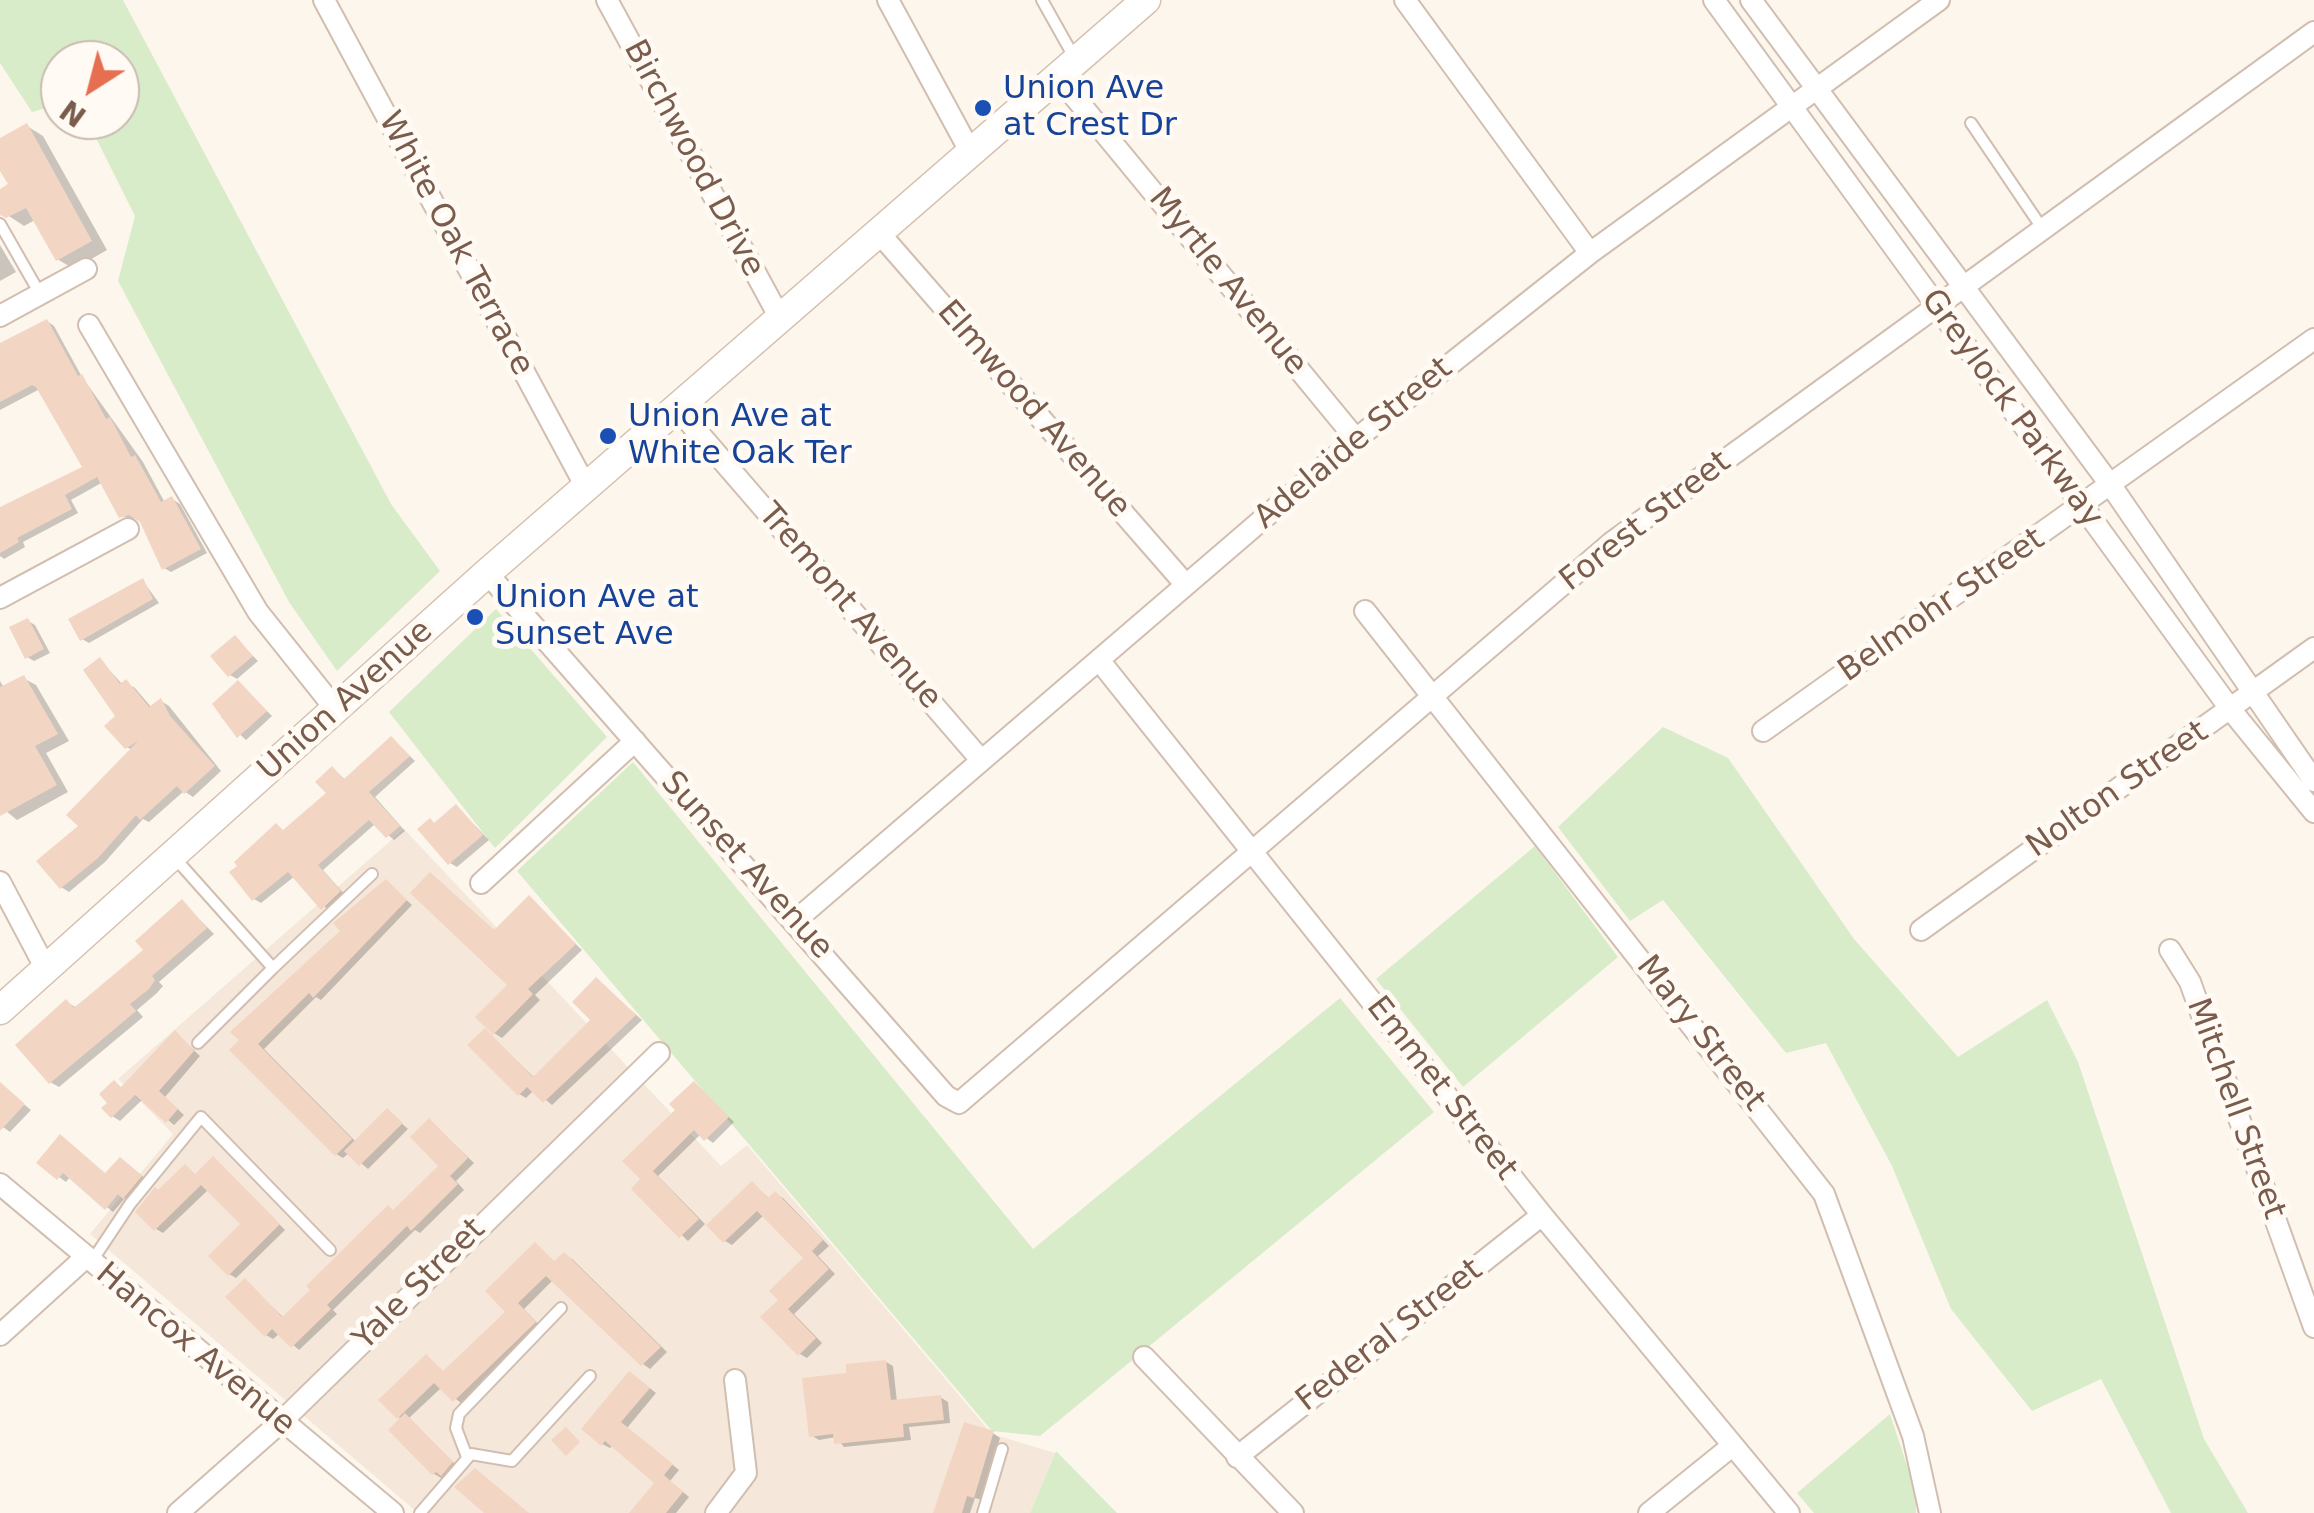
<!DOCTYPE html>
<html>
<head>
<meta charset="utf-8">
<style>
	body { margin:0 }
	#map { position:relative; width:2314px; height:1513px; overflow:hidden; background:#fdf6ec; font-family:"DejaVu Sans",sans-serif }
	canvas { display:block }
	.north { position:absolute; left:40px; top:40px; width:100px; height:100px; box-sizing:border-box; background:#fffaf3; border:2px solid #cabbb1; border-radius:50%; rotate:216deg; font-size:28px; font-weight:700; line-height:40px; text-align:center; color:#7a5c4d }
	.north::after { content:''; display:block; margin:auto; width:35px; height:45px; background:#e76f51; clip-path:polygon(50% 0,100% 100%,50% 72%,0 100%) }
</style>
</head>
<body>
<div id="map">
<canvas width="2314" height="1513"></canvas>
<div class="north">N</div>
</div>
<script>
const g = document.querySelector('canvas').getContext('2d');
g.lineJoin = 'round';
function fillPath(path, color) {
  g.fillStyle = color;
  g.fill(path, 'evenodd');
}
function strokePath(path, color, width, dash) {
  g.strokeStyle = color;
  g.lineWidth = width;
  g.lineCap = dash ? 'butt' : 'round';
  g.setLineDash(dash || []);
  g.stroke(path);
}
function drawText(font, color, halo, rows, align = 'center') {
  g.font = font + ' "DejaVu Sans",sans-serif';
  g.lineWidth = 10;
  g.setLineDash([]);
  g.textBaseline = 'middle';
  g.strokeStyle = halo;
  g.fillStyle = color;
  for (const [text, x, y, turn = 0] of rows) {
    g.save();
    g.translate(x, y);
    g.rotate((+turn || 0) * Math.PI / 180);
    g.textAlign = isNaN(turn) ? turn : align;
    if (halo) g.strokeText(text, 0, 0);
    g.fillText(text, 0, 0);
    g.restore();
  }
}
const residential = new Path2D(`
	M404 829 721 1166 747 1145 992 1434 1055 1453 1030 1513H418L90 1234 173 1134 118 1079Z`);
const green = new Path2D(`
	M0 0H123L391 504 440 571 337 671 289 602 118 281 135 216 87 120H120V60H60V104L32 112 0 63Z
	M496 609 607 737 495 848 389 712Z
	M1663 727 1728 758 1854 939 1958 1057 2047 1000 2078 1062 2204 1439 2248 1513H2171L2101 1379 2032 1411 1951 1309 1892 1166 1826 1043 1786 1053 1663 900 1630 921 1558 827Z
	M633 762 1033 1249 1340 998 1434 1112 1040 1436 992 1431 517 871Z
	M1535 846 1618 957 1463 1087 1376 979Z
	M1890 1414 1916 1493V1513H1814L1797 1493Z
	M1056 1451 1117 1513H1030Z`);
const shadow = new Path2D(`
	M27 126 43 136 107 250 74 269 57 259 35 220 24 226 0 210V192L11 185 0 166V141Z
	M0 245 16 272 0 281Z
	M47 321 54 326 82 377 143 462 165 503 172 499 180 504 207 553 171 572 164 568 142 520 121 516 103 482 71 500 78 513 23 542 25 547 4 559 0 556V509L86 468 38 390 0 410V356Z
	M143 581 159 603 89 643 82 639Z
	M28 621 35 625 50 653 34 661 27 657Z
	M235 638 258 661 237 679 230 675Z
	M100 660 123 685 134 687 152 708 161 701 169 706 221 771 193 797 184 791 149 822 143 819 105 862 69 892 61 887 81 827 133 750 126 747Z
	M23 678 36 685 69 741 46 753 68 792 17 820 0 806V681L4 688Z
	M238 683 272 716 246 740 221 717Z
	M392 739 415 761 375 797 405 831 394 840 375 824 323 870 346 896 330 912 295 876 261 903 254 899 276 826 285 832 329 793 332 769 346 780Z
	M457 807 489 840 457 867 450 863 436 825Z
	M431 875 495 931 530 899 582 950 535 995 540 1000 502 1038 494 1033 510 985Z
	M386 882 412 905 321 1000 316 997 264 1049 356 1142 388 1111 408 1129 368 1169 349 1153 343 1158 336 1154 233 1050Z
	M182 902 214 934 159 982 163 986 157 993 137 1010 143 1017 59 1087 50 1082 67 1002 75 1007 147 951Z
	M597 980 642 1020 552 1105 534 1090 526 1098 519 1094 485 1031 535 1078 594 1020Z
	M176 1033 200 1056 165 1097 184 1115 174 1125 143 1099 120 1121 112 1116 110 1103Z
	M694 1084 734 1122 713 1143 701 1134 658 1176 705 1224 688 1241 634 1189 644 1179Z
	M0 1085 31 1110 10 1132 0 1125Z
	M430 1121 474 1163 456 1181 464 1190 420 1233 415 1230 333 1310 337 1314 299 1350 280 1333 273 1339 266 1335 245 1281 284 1318 442 1166Z
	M40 1163 106 1175 128 1164 148 1181 131 1201 125 1198 113 1212 70 1177 66 1182Z
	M220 1164 285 1230 236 1278 229 1274 244 1224 209 1189 163 1233 156 1229 185 1167 197 1176Z
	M752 1184 770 1199 776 1194 783 1198 829 1246 818 1256 835 1274 794 1314 822 1343 807 1358 800 1354 781 1300 806 1258 764 1215 732 1245 725 1241Z
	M536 1245 556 1263 564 1255 572 1259 667 1352 650 1369 643 1364 553 1280 524 1309 541 1327 462 1404 442 1387 409 1418 458 1467 449 1478H441L433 1473 399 1417 427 1357 445 1373 509 1312Z
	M886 1362 893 1366 897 1402 940 1397 948 1402 950 1423 909 1427 911 1440 844 1447 836 1437 819 1440 811 1435 849 1375Z
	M637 1378 656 1393 627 1428 679 1470 670 1481 689 1497 676 1513H633L658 1482 613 1445 610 1448 602 1444Z
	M993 1433 1000 1438 982 1500 975 1498 970 1513H937Z`);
const building = new Path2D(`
	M27 123 92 241 56 261 26 208 6 218 0 215V189L8 184 0 171V138Z
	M47 319 78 376 82 374 106 419 110 417 131 457 135 455 161 502 172 496 201 549 162 570 140 522 129 515 119 518 97 477 65 495 72 509 17 538 19 542 0 553V507L82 467 36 387 32 385 0 402V343Z
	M143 578 153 599 80 641 68 619Z
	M28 618 44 649 25 659 9 627Z
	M235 635 253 656 228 677 210 656Z
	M100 657 120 684 126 679 149 707 161 698 170 716 215 766 184 794 177 786 140 820 136 815 98 858 60 889 36 861 78 826 66 815 138 741 125 749 104 726 115 716 83 670Z
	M24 675 58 734 35 746 57 785 0 816V687Z
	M238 680 267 711 237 738 212 704Z
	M391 736 410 756 369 792 400 826 386 838 369 820 318 865 341 891 321 910 288 872 252 901 229 872 237 866 234 862 276 823 283 830 326 793 315 782 332 766 344 779Z
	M456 804 483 835 448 865 417 829 430 818 434 823Z
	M430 872 494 930 529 895 576 944 528 989 533 994 493 1035 475 1017 507 985 410 893Z
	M386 879 407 900 313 998 309 993 258 1044 352 1139 335 1156 229 1050 239 1040 230 1032 340 931 333 923Z
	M182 899 207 928 152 976 155 980 149 989 130 1004 136 1011 49 1084 15 1045 66 999 74 1008 143 950 135 941Z
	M596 977 636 1015 543 1103 527 1087 518 1096 467 1045 485 1028 533 1077 590 1020 572 1002Z
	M175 1030 194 1051 159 1091 178 1109 166 1123 135 1095 111 1118 101 1108 107 1103 99 1094 114 1080 121 1087Z
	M694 1081 729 1117 704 1141 694 1130 653 1171 699 1219 679 1238 631 1189 640 1179 622 1161 675 1110 669 1104Z
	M0 1082 25 1104 0 1131Z
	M387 1108 403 1123 359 1166 344 1151Z
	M429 1118 468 1158 450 1176 458 1184 411 1231 407 1226 327 1305 331 1309 291 1348 272 1329 265 1337 225 1297 245 1278 282 1317 310 1290 306 1286 388 1205 393 1210 438 1166 410 1137Z
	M60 1134 105 1173 120 1157 142 1176 123 1199 118 1194 105 1210 63 1173 57 1180 36 1163Z
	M213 1156 280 1224 228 1276 208 1256 240 1224 201 1185 154 1231 135 1212 155 1187 158 1190 185 1164 195 1174Z
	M752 1181 768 1198 775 1191 823 1240 812 1251 829 1269 788 1309 816 1338 798 1356 760 1317 778 1300 769 1291 803 1258 757 1211 723 1243 706 1225Z
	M535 1242 554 1261 564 1252 661 1347 641 1366 546 1276 518 1303 536 1322 453 1402 434 1383 397 1419 378 1400 426 1354 443 1371 505 1312 485 1291Z
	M886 1360 891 1400 941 1395 944 1420 903 1424 904 1437 834 1444 833 1434 809 1437 802 1378 846 1373V1364Z
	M629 1371 650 1388 621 1422 673 1464 664 1475 683 1492 666 1513H629L654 1483 605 1441 601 1446 581 1429Z
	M405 1413 453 1462 441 1476 436 1472 432 1475 388 1430Z
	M964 1422 994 1431 974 1498 967 1496 962 1513H933Z
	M566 1427 580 1442 566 1456 551 1440Z
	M475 1468 529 1513H484L454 1487Z`);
const lane = new Path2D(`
	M1042 0 1074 57
	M1971 123 2042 228
	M0 224 40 294
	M174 857 273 968 198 1043
	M273 968 372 874
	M92 1261 130 1204 201 1117 330 1250
	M467 1457 456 1428 459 1414 561 1308
	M420 1513 471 1454 512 1461 590 1376
	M983 1513 1002 1449`);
const street = new Path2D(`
	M324 0 586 487
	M607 0 780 318
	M888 0 972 155
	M1405 0 1590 253
	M1714 0 2231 710 2314 812
	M1751 0 2112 487 2314 781
	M1059 78 1356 439
	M880 234 1186 585
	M0 316 86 269
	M89 325 258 612 337 711
	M677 408 981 760
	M487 573 946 1096 959 1103 1611 543 2314 32
	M0 598 128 529
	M1365 611 1824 1194 1913 1436 1930 1513
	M1099 660 1542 1215 1789 1513
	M1763 731 2314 339
	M0 882 46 969
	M481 883 635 741
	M796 920 1356 439 1590 253 1939 0
	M1921 930 2314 648
	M2170 950 2190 982 2314 1327
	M0 1184 393 1513
	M0 1335 86 1257
	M1144 1357 1293 1513
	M1237 1457 1542 1215
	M178 1513 281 1422 659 1053
	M716 1513 746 1473 735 1380
	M1649 1513 1732 1446`);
const secondary = new Path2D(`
	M0 1010 487 573 1146 0`);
const markers = [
	[983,108,10,"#1a4fb4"],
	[608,436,10,"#1a4fb4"],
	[475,617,10,"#1a4fb4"]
];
const transitNames = [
	["Union Ave",1003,90],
	["at Crest Dr",1003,127],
	["Union Ave at",628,418],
	["White Oak Ter",628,455],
	["Union Ave at",495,599],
	["Sunset Ave",495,636]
];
const streetNames = [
	["Birchwood Drive",693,159,62],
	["White Oak Terrace",455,244,62],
	["Myrtle Avenue",1227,282,51],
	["Greylock Parkway",2011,409,54],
	["Elmwood Avenue",1033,410,49],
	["Adelaide Street",1354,444,-40],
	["Forest Street",1646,522,-38],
	["Belmohr Street",1942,606,-35],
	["Tremont Avenue",849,607,49],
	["Union Avenue",346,701,-42],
	["Nolton Street",2118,790,-35],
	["Sunset Avenue",746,866,48],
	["Mary Street",1700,1034,52],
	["Emmet Street",1441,1089,52],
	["Mitchell Street",2235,1109,70],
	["Yale Street",420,1285,-45],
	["Federal Street",1390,1336,-38],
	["Hancox Avenue",195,1350,40]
];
fillPath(residential, '#f5e8da');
fillPath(green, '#d8ecc9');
fillPath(shadow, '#0003');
fillPath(building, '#f3d5c3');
strokePath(lane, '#d1beb0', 14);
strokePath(street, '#d1beb0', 24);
strokePath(secondary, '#d6c0b0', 31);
strokePath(lane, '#fff', 10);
strokePath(street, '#fff', 20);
strokePath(secondary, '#fff', 28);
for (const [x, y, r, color] of markers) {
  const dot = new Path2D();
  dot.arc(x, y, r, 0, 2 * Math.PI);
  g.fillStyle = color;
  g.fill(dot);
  strokePath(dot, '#fffaf3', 4);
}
drawText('32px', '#164399', '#fffaf3', transitNames, 'left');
drawText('32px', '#7a5c4d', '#fffaf3', streetNames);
</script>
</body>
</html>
